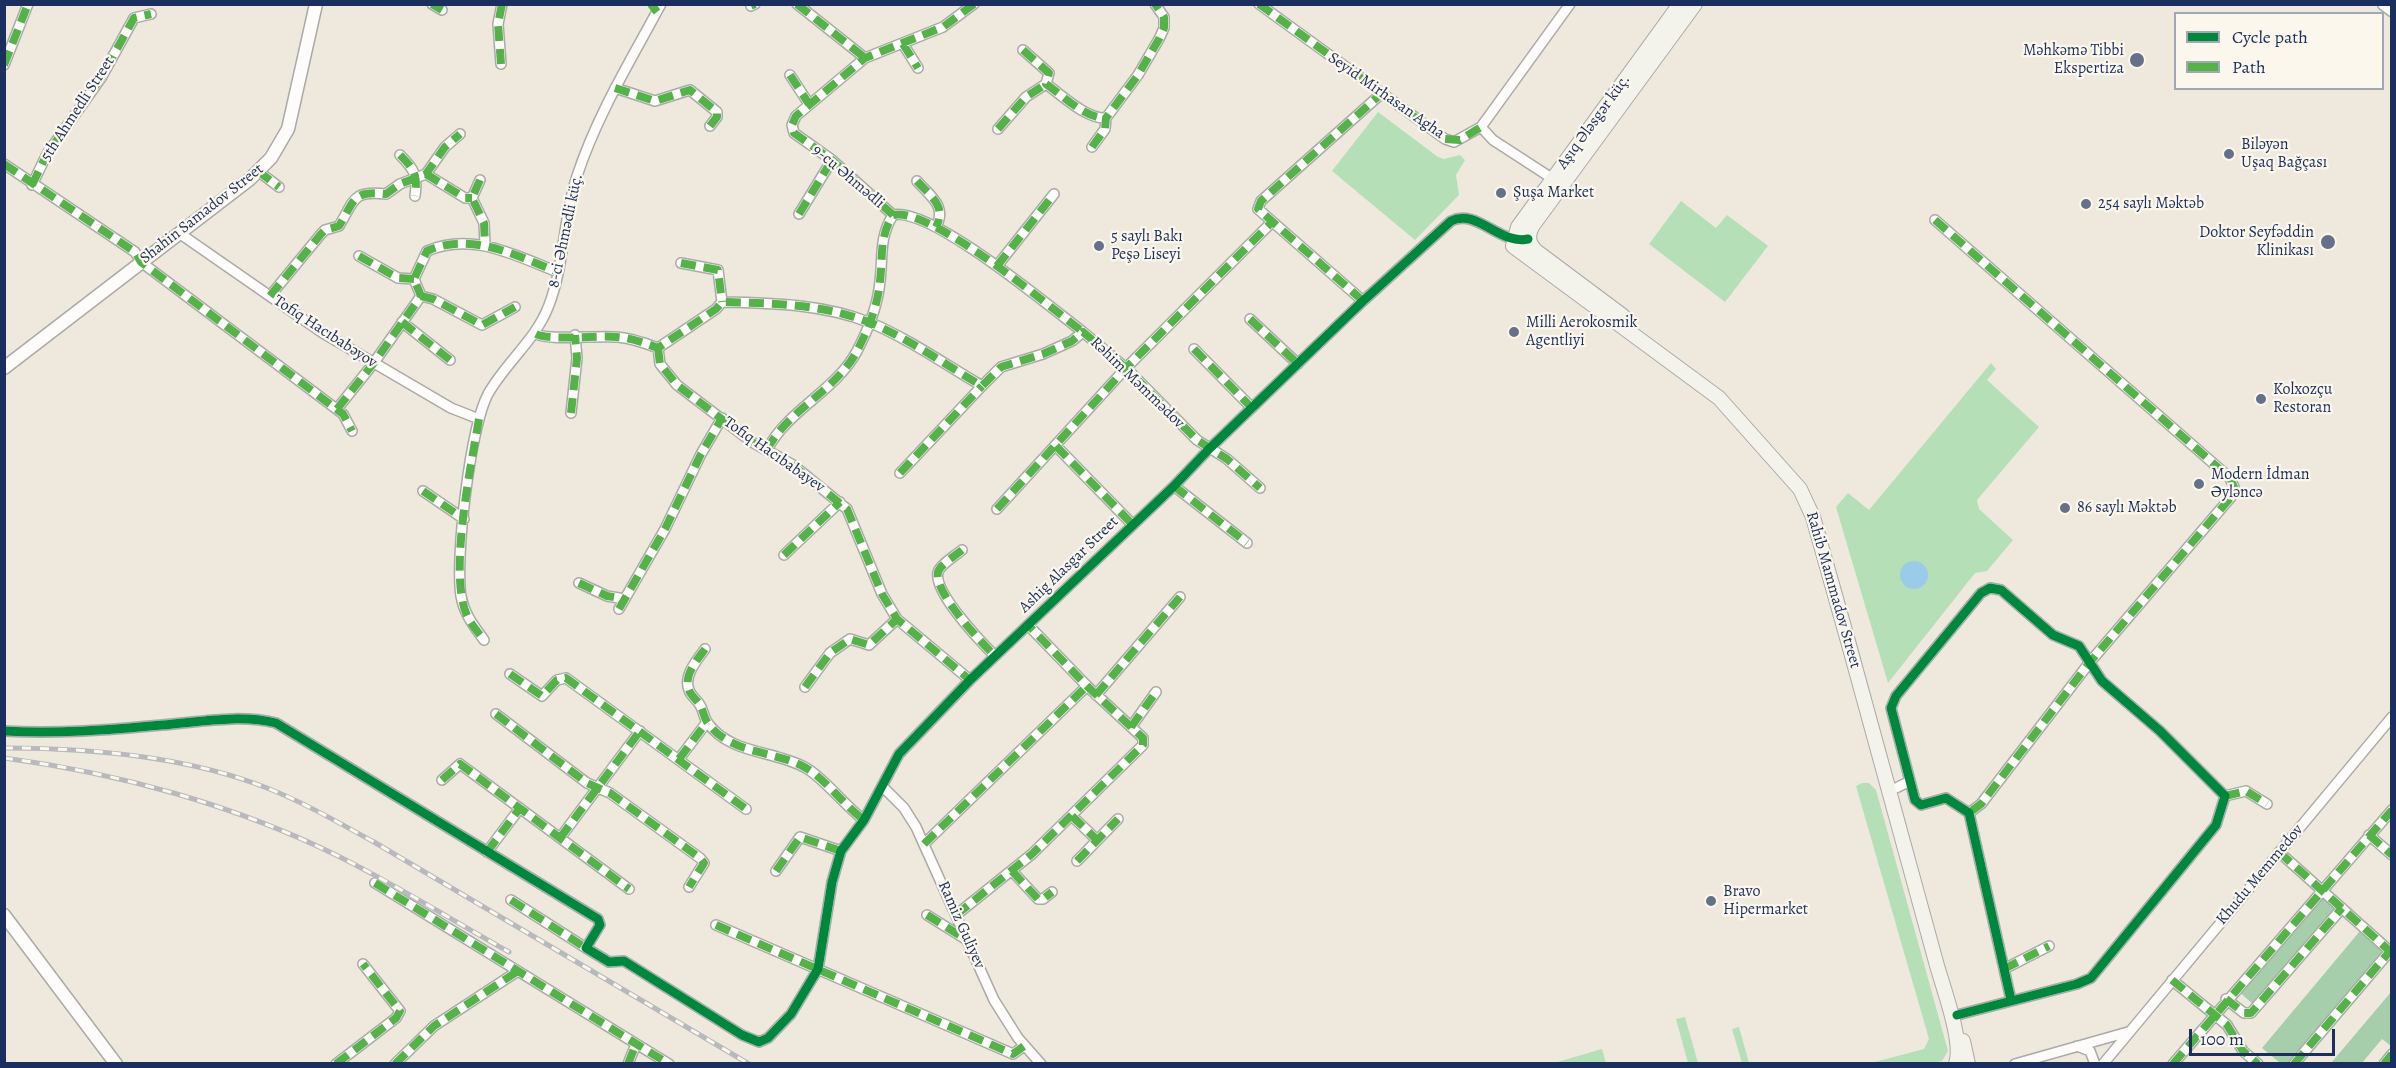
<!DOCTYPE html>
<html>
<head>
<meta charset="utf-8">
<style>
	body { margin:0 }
	#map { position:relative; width:2396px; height:1068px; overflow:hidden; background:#efe9dd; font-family:Alegreya,serif }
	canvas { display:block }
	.frame { position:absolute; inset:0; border:6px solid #1b2f5e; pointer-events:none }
	.legend { position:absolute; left:2174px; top:12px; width:210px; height:78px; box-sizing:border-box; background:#fbf7ec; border:2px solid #a1a7b3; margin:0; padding:8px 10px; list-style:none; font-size:18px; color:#1b2f5e }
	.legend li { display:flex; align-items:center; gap:12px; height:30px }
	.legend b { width:30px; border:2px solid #a1a7b3 }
	.scale { position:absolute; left:2189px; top:1029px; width:146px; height:27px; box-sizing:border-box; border:3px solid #1b2f5e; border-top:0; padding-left:8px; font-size:18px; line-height:21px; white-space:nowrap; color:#1b2f5e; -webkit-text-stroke:4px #fbf7ec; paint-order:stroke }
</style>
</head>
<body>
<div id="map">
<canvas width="2396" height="1068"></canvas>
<div class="frame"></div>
<ul class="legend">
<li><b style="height:8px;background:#00873e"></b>Cycle path</li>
<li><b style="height:8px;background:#55b248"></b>Path</li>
</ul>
<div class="scale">100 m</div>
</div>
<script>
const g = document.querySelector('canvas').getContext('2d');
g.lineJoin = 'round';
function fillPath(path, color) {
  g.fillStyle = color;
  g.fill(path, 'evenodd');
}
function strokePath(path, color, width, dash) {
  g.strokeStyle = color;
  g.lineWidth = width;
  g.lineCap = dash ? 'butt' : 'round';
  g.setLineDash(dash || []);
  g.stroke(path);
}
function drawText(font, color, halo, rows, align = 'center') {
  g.font = font + ' Alegreya,serif';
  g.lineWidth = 4.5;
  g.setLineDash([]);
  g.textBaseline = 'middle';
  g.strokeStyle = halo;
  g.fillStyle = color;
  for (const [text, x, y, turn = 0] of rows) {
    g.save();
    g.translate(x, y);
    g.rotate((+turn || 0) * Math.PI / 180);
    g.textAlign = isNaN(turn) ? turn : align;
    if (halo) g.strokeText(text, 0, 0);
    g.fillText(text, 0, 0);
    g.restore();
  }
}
const green = new Path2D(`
	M1378 112 1438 157 1444 159 1460 155 1465 160 1456 175 1459 195 1415 240 1332 171Z
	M1681 201 1716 228 1727 215 1768 246 1725 302 1649 244Z
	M1991 363 1996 369 1987 380 2039 427 1977 500 1979 509 2013 540 1987 571 1975 573 1888 683 1836 507 1848 493 1869 510Z
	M1862 783H1869L1876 790 1948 1051 1942 1061 1934 1063H1871L1924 1049 1929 1039 1856 786Z
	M1685 1017 1698 1063H1688L1676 1019Z
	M1739 1027 1749 1063H1742L1732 1029Z
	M1602 1049 1606 1063H1554Z`);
const forest = new Path2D(`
	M2319 894 2338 912 2255 1006 2237 990Z
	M2360 931 2384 950 2288 1063H2280L2262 1048Z
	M2391 992V1046L2382 1039 2362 1063H2331Z`);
const water = new Path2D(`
	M1900 575a14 14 0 1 1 28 0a14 14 0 1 1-28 0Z`);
const minor = new Path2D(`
	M432 4 442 10
	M797 4 865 58
	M1259 4 1445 139 1454 142 1481 127 1570 4
	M751 6 755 4
	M903 44 918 68
	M1023 50 1049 73 1046 84C1062 95 1086 119 1106 118
	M501 64 498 24 502 4
	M4 65 28 4
	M790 75 809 104
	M615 88 655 101 690 90 717 112V117L710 126
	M1481 127 1493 140 1553 179
	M998 129 1026 97 1046 84
	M1092 147 1105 129 1106 118 1138 75 1159 39 1164 28V17L1155 4
	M400 155C414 169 418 175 415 196
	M4 164 135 252 141 262 343 414 352 431
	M258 171 279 187
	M426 174 465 198H472
	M480 180 472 198 484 223 485 244
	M917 181C931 197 947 206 936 227
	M32 185 47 154 101 78 134 18 151 14
	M799 214 832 160
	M893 215 832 160 794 133 792 125 796 116 865 58 943 27 974 4
	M893 215C930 206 1050 307 1083 332
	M1935 220 2230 478 2234 487 2231 497 2090 662 1981 804 1969 813
	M179 233 323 333 451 408 479 419
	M359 256 398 278 414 279
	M681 263 718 270 722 302
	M997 266 1054 194
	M270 296 321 234 325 230 339 226C355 200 352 190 386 194L400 184 426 174 445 147 460 134
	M421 296 433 299 482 325 515 307
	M1363 301 1258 209 1261 201 1381 94
	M1250 319 1298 364
	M402 322 450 360
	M536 334C550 341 597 335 617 337 631 338 645 343 658 348L716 309 722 302C772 303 824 304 871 323 909 339 946 365 982 386L1001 367 1043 354 1072 341 1083 332 1126 368 1197 440 1227 459 1260 488
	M658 348 660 364 677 385 752 442 793 465 847 509 882 594 897 619 970 680
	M1194 349 1252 408
	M337 409 373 364 421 296 414 279 427 251C472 231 516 256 558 272
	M571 413 577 358 575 335
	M1056 446 1133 525
	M767 450C787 410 836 391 857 351 868 330 878 305 880 281 883 257 879 237 893 215
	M900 473 982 386
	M1174 486 1247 543
	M423 491 464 519
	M997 509 1126 368 1271 223
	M962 550C955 556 941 564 938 572 933 592 981 642 995 656
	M784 555 840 502
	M579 583 607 596 625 599
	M619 609 665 529 701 454 722 418
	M484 640C474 626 464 614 461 596 455 558 470 428 488 394 506 362 536 340 549 305 565 263 563 217 577 176 597 115 631 60 661 4
	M705 649C697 660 683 676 689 690 691 696 697 700 700 705 703 710 704 717 707 722 730 755 775 750 806 768 824 778 845 806 864 820
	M510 674 542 696 557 680 566 678 746 809
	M805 687 830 653 850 639 869 645 897 619
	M1096 695 1180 597
	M496 714 587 783 610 793 700 858 704 863 689 887
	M1131 727 1156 692
	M4 731C57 734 109 730 162 725 200 722 239 714 276 723L598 919 600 925 586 948 609 962 624 961 742 1035 759 1042 768 1038 791 1014 818 969 832 882 841 851 864 820 899 754 970 680 1174 486 1209 449 1363 301 1451 221C1477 208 1499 245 1528 239
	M679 759 707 722
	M442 780 460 764 629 889
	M883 787 904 808 916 827 994 1000 1018 1038 1041 1064
	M1896 788 1910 781
	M2225 796 2246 791 2267 804
	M1072 816 1097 840
	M2369 835 2392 855
	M560 838 640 731
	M924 844 1087 686
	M487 852 520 808
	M2279 852 2392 953
	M1077 861 1118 819
	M776 871 800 837 841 851
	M1012 871 1038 899H1043L1052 892
	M375 883 669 1064
	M511 900 586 948
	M927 915 967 940
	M956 915 1032 854 1143 745V738L1087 686 1028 625
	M716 925 1013 1054 1024 1046
	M2004 969 2049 946
	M2172 980 2227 1025 2243 1051 2258 1064
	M2226 999 2244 1013H2251L2342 908
	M1957 1015 2077 984 2091 978 2216 825 2225 796 2160 731 2102 681 2079 646 2053 635 2001 590 1990 588 1981 593 1896 696 1891 708 1915 800 1921 805 1946 798 1969 813 2011 1000
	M2077 1046 2090 1051 2095 1064
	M336 1064 396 1018 400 1011 363 964
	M395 1064 434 1026 518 971
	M628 1064 636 1044
	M2015 1064 2128 1032
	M2103 1064 2392 717
	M2173 1064 2392 810
	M2294 1064 2390 951
	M2384 1064 2392 1054`);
const tertiary = new Path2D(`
	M2384 4 2392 10
	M4 368 250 179 271 158 288 129 316 4
	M4 915 116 1064`);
const secondary = new Path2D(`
	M1680 4 1518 227 1513 246 1719 398 1800 489 1813 517C1855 665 1896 813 1936 962 1942 985 1964 1042 1956 1064
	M1623 316 1536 251C1528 243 1527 235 1533 225L1695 4
	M1963 1041 1968 1064`);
const rail = new Path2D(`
	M4 748C91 748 186 756 267 788 305 803 339 823 374 842L749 1064
	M4 758C118 773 235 805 338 856 396 885 452 920 509 952`);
const quiet = new Path2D(`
	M432 4 442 10
	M651 4 657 12
	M797 4 865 58
	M1259 4 1445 139 1460 140 1481 127
	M751 6 755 4
	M903 44 918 68
	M1023 50 1049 73 1046 84C1062 95 1086 119 1106 118
	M501 64 498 24 502 4
	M4 65 28 4
	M790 75 809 104
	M615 88 655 101 690 90 717 112V117L710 126
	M998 129 1026 97 1046 84
	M1092 147 1105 129 1106 118 1138 75 1159 39 1164 28V17L1155 4
	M400 155C414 169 418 175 415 196
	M4 164 135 252 141 262 343 414 352 431
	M258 171 279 187
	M426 174 465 198H472
	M480 180 472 198 484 223 485 244
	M917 181C931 197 947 206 936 227
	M32 185 47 154 101 78 134 18 151 14
	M799 214 832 160
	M893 215 832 160 794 133 792 125 796 116 865 58 943 27 974 4
	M893 215C930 206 1050 307 1083 332
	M1935 220 2230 478 2234 487 2231 497 2090 662 1981 804 1969 813
	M359 256 398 278 414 279
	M681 263 718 270 722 302
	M997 266 1054 194
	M270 296 321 234 325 230 339 226C355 200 352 190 386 194L400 184 426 174 445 147 460 134
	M421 296 433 299 482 325 515 307
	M1363 301 1258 209 1261 201 1381 94
	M1250 319 1298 364
	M402 322 450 360
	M536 334C550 341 597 335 617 337 631 338 645 343 658 348L716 309 722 302C772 303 824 304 871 323 909 339 946 365 982 386L1001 367 1043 354 1072 341 1083 332 1126 368 1197 440 1227 459 1260 488
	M658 348 660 364 677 385 752 442 793 465 847 509 882 594 897 619 970 680
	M1194 349 1252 408
	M337 409 373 364 421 296 414 279 427 251C472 231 516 256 558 272
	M571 413 577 358 575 335
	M479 419C471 466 449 570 466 613 469 622 478 632 484 640
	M1056 446 1133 525
	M767 450C787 410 836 391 857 351 868 330 878 305 880 281 883 257 879 237 893 215
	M900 473 982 386
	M1174 486 1247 543
	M423 491 464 519
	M997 509 1126 368 1271 223
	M962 550C955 556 941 564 938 572 933 592 981 642 995 656
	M784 555 840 502
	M579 583 607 596 625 599
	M619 609 665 529 701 454 722 418
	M705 649C697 660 683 676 689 690 691 696 697 700 700 705 703 710 704 717 707 722 730 755 775 750 806 768 824 778 845 806 864 820
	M510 674 542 696 557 680 566 678 746 809
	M805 687 830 653 850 639 869 645 897 619
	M1096 695 1180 597
	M496 714 587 783 610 793 700 858 704 863 689 887
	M1131 727 1156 692
	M679 759 707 722
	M442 780 460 764 629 889
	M2225 796 2246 791 2267 804
	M1072 816 1097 840
	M2369 835 2392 855
	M560 838 640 731
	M924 844 1087 686
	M487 852 520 808
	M2279 852 2392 953
	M1077 861 1118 819
	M776 871 800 837 841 851
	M1012 871 1038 899H1043L1052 892
	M375 883 669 1064
	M511 900 586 948
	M927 915 967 940
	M956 915 1032 854 1143 745V738L1087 686 1028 625
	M716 925 1013 1054 1024 1046
	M2004 969 2049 946
	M2172 980 2227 1025 2243 1051 2258 1064
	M2226 999 2244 1013H2251L2342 908
	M336 1064 396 1018 400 1011 363 964
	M395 1064 434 1026 518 971
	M628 1064 636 1044
	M2173 1064 2392 810
	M2294 1064 2390 951
	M2384 1064 2392 1054`);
const cycleway = new Path2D(`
	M4 731C57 734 109 730 162 725 200 722 239 714 276 723L598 919 600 925 586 948 609 962 624 961 742 1035 759 1042 768 1038 791 1014 818 969 832 882 841 851 864 820 899 754 970 680 1174 486 1209 449 1363 301 1451 221C1477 208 1499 245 1528 239
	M1957 1015 2077 984 2091 978 2216 825 2225 796 2160 731 2102 681 2079 646 2053 635 2001 590 1990 588 1981 593 1896 696 1891 708 1915 800 1921 805 1946 798 1969 813 2011 1000`);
const markers = [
	[2137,60,8,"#65708a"],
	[2229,154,6,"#65708a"],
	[1501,193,6,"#65708a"],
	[2086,204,6,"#65708a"],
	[2328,242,8,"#65708a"],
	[1099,246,6,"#65708a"],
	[1514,332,6,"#65708a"],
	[2261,399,6,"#65708a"],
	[2199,484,6,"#65708a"],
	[2065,508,6,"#65708a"],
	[1711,901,6,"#65708a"]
];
const poiNames = [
	["Məhkəmə Tibbi",2124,51,"right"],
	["Ekspertiza",2124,69,"right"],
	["Biləyən",2241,145],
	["Uşaq Bağçası",2241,163],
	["Şuşa Market",1513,193],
	["254 saylı Məktəb",2098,204],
	["Doktor Seyfәddin",2314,233,"right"],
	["Klinikası",2314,251,"right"],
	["5 saylı Bakı",1111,237],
	["Peşə Liseyi",1111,255],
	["Milli Aerokosmik",1526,323],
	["Agentliyi",1526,341],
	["Kolxozçu",2273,390],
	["Restoran",2273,408],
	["Modern İdman",2211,475],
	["Əyləncə",2211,493],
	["86 saylı Məktəb",2077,508],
	["Bravo",1723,892],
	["Hipermarket",1723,910]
];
const streetNames = [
	["Seyid Mirhasan Agha",1386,96,35],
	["5th Ahmedli Street",78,109,-57],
	["Aşıq Ələsgər küç.",1594,122,-54],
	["9-cu Əhmədli",848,177,40],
	["Shahin Samadov Street",202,214,-38],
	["8-ci Əhmədli küç.",566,231,-78],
	["Tofiq Hacıbabəyov",325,332,33],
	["Rəhim Məmmədov",1137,383,44],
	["Tofiq Hacıbabayev",774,455,35],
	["Ashig Alasgar Street",1069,565,-44],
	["Rahib Mammadov Street",1833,590,74],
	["Khudu Memmedov",2260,875,-50],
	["Ramiz Guliyev",961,925,66]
];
fillPath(green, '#b5dfb6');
fillPath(forest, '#a7ceaa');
fillPath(water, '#9acce9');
strokePath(minor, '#aaaaa9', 12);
strokePath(tertiary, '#aaaaa9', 15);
strokePath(secondary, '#aaaaa9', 16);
strokePath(minor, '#fdfcfa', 9);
strokePath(tertiary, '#fdfcfa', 12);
strokePath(secondary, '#f3f2eb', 14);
strokePath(rail, '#b7b9bc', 5);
strokePath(rail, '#fbf7ec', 3, [9]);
strokePath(quiet, '#55b248', 8, [15, 8]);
strokePath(cycleway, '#00873e', 9);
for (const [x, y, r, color] of markers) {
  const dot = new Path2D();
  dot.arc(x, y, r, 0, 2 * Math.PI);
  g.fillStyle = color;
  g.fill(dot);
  strokePath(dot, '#fbf7ec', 2);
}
drawText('16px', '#1b2f5e', '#fbf7ec', poiNames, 'left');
drawText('16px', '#1b2f5e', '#fbf7ec', streetNames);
</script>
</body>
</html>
